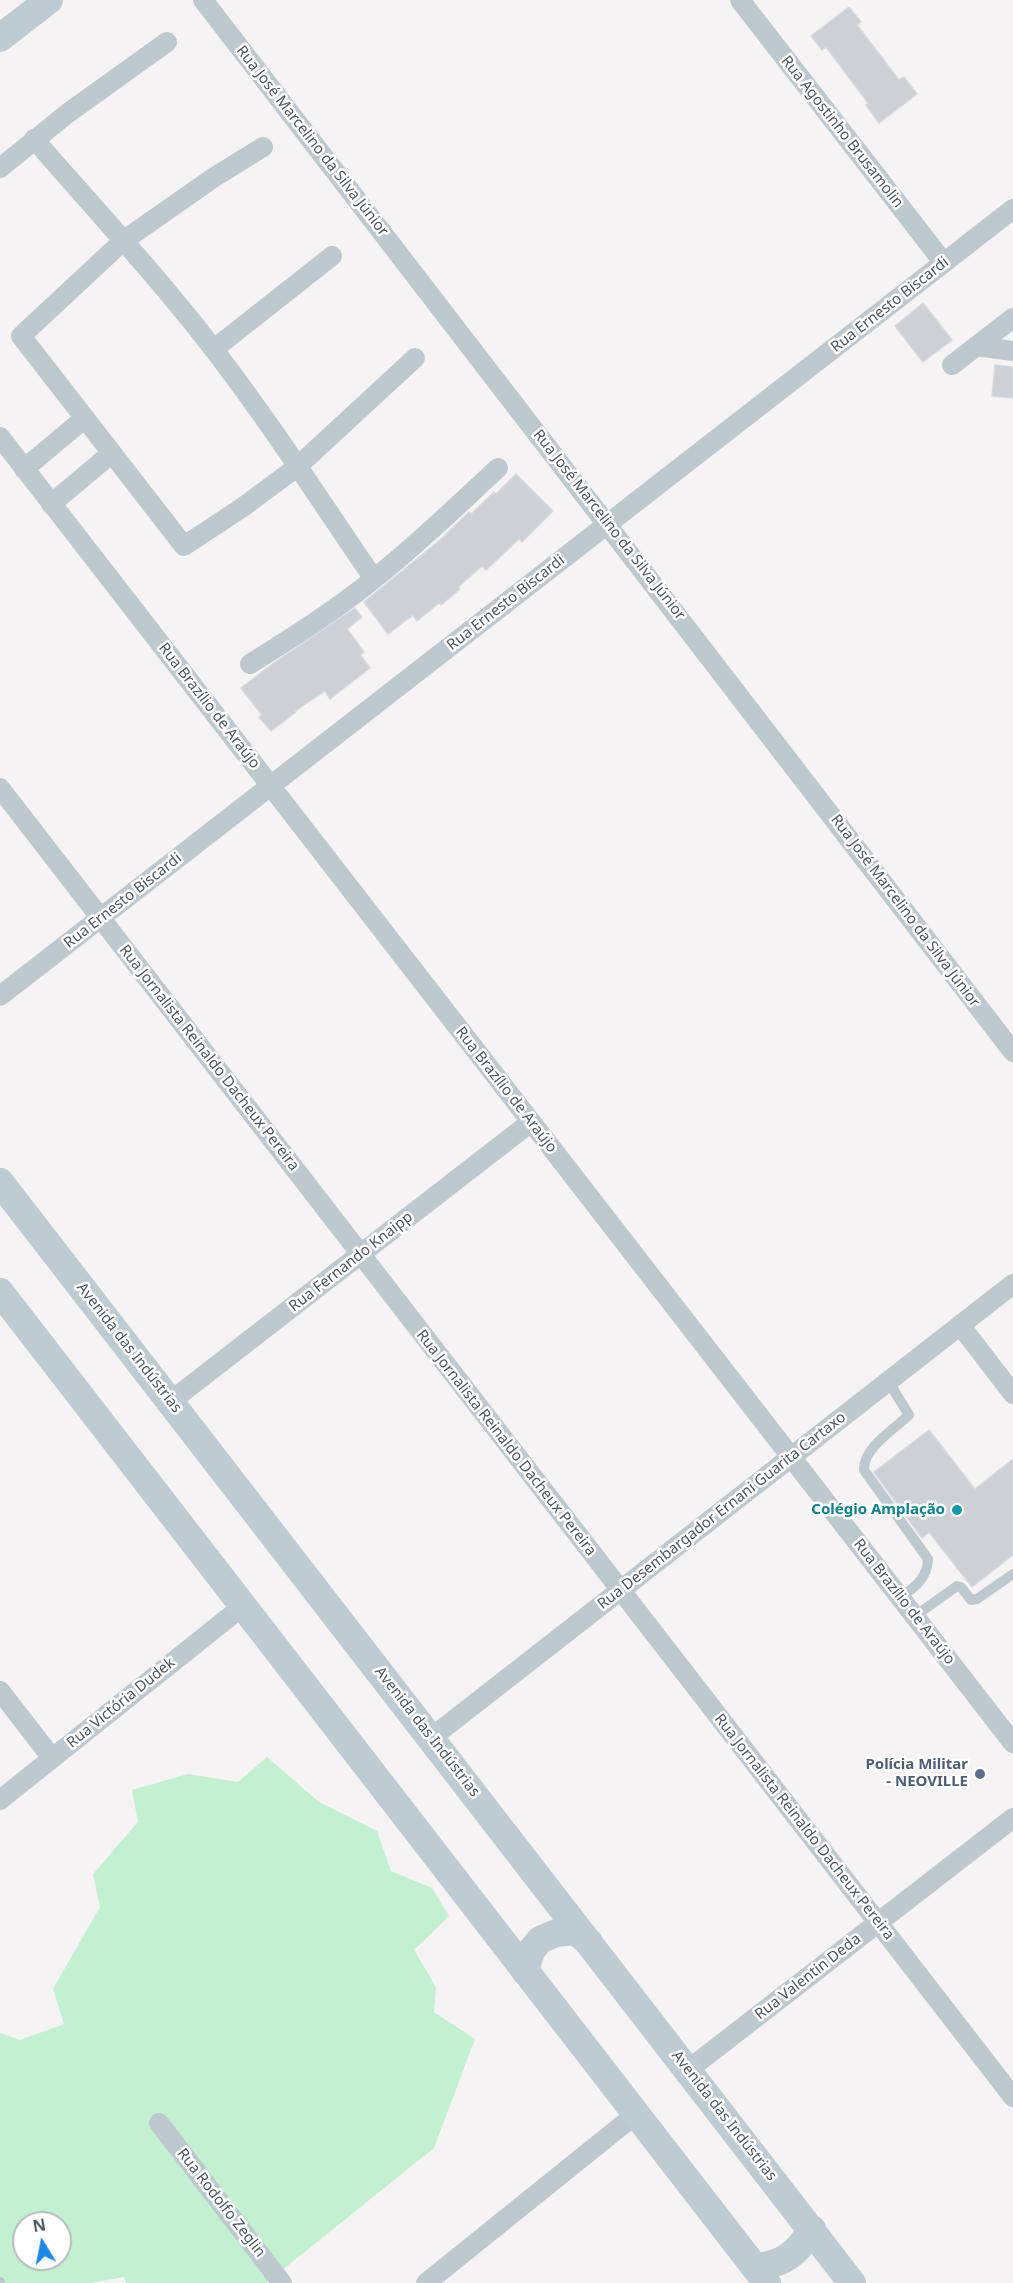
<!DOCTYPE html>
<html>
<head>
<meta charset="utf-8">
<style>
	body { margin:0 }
	#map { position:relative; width:1013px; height:2283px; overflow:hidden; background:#f5f3f3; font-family:"Noto Sans",sans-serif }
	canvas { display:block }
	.north { position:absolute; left:12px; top:2211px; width:60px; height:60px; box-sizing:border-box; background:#fff; border:2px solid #b7bcbf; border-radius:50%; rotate:350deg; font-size:16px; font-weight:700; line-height:24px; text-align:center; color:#4a5860 }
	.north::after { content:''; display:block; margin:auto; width:21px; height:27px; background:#1b87e6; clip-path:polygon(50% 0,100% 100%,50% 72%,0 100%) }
</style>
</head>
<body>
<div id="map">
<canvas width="1013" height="2283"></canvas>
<div class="north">N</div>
</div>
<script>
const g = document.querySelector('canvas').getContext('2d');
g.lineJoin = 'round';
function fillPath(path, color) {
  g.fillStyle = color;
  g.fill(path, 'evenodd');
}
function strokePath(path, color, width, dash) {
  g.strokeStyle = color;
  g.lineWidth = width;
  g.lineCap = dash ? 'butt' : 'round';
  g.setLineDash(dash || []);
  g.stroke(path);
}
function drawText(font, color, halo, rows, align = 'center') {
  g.font = font + ' "Noto Sans",sans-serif';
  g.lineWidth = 5;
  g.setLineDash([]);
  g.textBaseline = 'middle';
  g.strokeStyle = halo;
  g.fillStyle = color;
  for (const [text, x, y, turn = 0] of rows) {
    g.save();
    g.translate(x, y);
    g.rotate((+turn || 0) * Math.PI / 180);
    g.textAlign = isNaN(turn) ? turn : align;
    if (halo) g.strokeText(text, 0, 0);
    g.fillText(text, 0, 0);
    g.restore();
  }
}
const green = new Path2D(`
	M267 1757 319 1802 377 1831 391 1871 432 1888 449 1916 414 1950 436 1987 434 2012 475 2039 434 2148 266 2283H126L124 2277 91 2283H0V2033L20 2040 64 2024 53 1989 100 1907 93 1874 138 1822 132 1790 188 1774 238 1782ZM24 2223H60V2259H24Z`);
const building = new Path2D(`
	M849 7 861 22 857 25 899 80 904 77 917 94 879 123 866 105 868 103 826 47 822 50 811 36Z
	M923 303 952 340 923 362 895 326Z
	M995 365 1013 367V398L992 396Z
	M516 474 553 511 522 542 519 539 486 570 482 566 458 587 460 589 441 605 439 603 417 621 413 615 388 634 364 602 439 541 469 512 471 514 494 492 496 494Z
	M355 608 362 617 347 629 364 652 360 655 370 668 330 699 325 691 295 711 296 712 271 731 259 717 262 715 241 688 271 665Z
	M929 1430 975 1489 1013 1459V1555L972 1587 929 1532 922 1538 874 1472Z`);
const lane = new Path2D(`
	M888 1381 909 1415C893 1430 863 1448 864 1470L928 1559C927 1579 915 1587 900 1598
	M915 1616 957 1586 961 1587 971 1600 977 1599 1013 1574
	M0 2282V2283`);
const street = new Path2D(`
	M203 0 1013 1052
	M740 0 944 263
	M34 139C95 209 158 277 215 351 271 424 322 503 374 579
	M263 147 213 178 123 241 21 336 184 546 243 507 297 467 415 358
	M0 168 68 113 167 42
	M976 346 1013 351
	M214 349 332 256
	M952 365 1013 318
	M0 437 1013 1743
	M24 469 85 418
	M51 504 112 453
	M250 664C293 637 336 610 375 578 418 544 458 505 498 468
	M0 788 1013 2097
	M0 996 1013 209
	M960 1325 1013 1394
	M171 1401 531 1122
	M0 1691 52 1758
	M431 1738 1013 1284
	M0 1800 243 1606
	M688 2070 1013 1818
	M159 2123 282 2283
	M426 2283 636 2114`);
const secondary = new Path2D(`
	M0 38 49 0
	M0 1182 852 2283
	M0 1292 767 2283
	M525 1971 531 1951 540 1940 556 1933 575 1931 589 1942
	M755 2267C784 2264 797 2254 812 2229`);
const markers = [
	[957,1510,6,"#0f9aa8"],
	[980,1774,6,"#5c6f8a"]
];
const streetNames = [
	["Rua Agostinho Brusamolin",842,132,52],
	["Rua José Marcelino da Silva Júnior",312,141,52],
	["Rua Ernesto Biscardi",890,305,-38],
	["Rua José Marcelino da Silva Júnior",609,525,52],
	["Rua Ernesto Biscardi",506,603,-38],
	["Rua Brazílio de Araújo",209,706,52],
	["Rua Ernesto Biscardi",123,901,-38],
	["Rua José Marcelino da Silva Júnior",905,911,53],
	["Rua Jornalista Reinaldo Dacheux Pereira",209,1058,52],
	["Rua Brazílio de Araújo",506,1090,52],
	["Rua Fernando Knaipp",351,1262,-38],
	["Avenida das Indústrias",129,1348,52],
	["Rua Jornalista Reinaldo Dacheux Pereira",506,1443,52],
	["Rua Desembargador Ernani Guarita Cartaxo",722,1511,-38],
	["Rua Brazílio de Araújo",904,1602,52],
	["Rua Victória Dudek",121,1703,-39],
	["Avenida das Indústrias",427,1732,52],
	["Rua Jornalista Reinaldo Dacheux Pereira",804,1827,52],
	["Rua Valentin Deda",808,1977,-38],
	["Avenida das Indústrias",724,2116,52],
	["Rua Rodolfo Zeglin",221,2203,52]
];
const cultureNames = [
	["Colégio Amplação",945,1510]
];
const serviceNames = [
	["Polícia Militar",968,1765],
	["- NEOVILLE",968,1782]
];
fillPath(green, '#c3f0d0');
fillPath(building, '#cdd0d5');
strokePath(building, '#d7d9de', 1.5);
strokePath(lane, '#bec8cf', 10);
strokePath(street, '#bec8cf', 20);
strokePath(secondary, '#bfcbd3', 28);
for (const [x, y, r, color] of markers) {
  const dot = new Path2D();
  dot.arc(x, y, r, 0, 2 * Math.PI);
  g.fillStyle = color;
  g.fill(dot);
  strokePath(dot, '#fff', 2);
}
drawText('15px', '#4a5860', '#fff', streetNames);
drawText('bold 15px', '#0d838f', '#fff', cultureNames, 'right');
drawText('bold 15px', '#4e5e75', '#fff', serviceNames, 'right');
</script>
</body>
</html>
